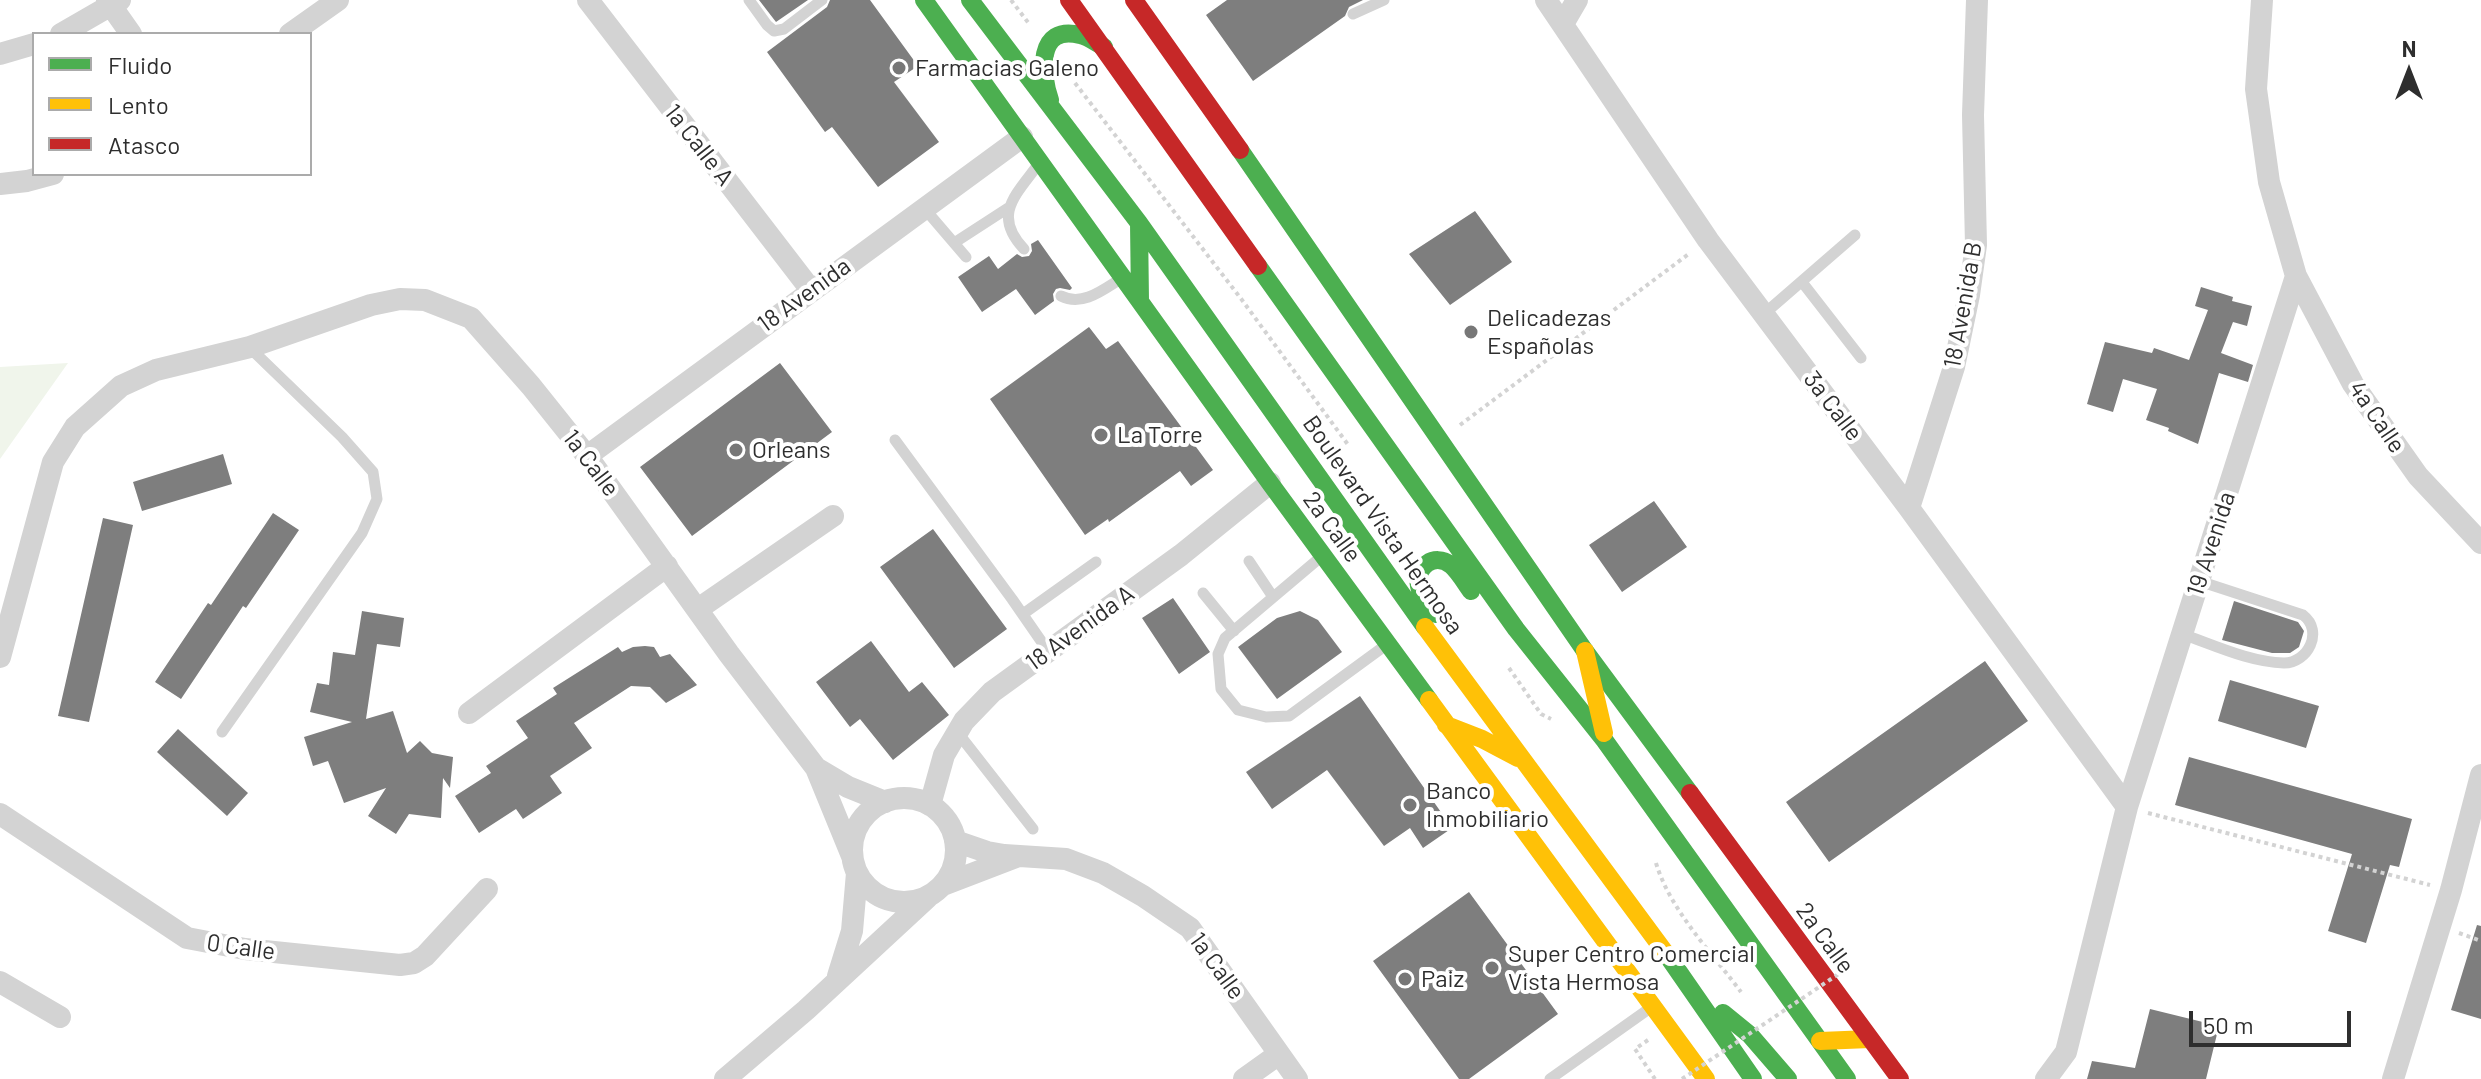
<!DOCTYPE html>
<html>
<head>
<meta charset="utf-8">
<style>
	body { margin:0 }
	#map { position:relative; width:2481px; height:1079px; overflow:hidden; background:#fff; font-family:Barlow,sans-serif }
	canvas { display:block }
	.legend { position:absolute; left:32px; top:32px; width:280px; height:144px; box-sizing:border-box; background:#fff; border:2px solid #ababab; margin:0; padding:10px 14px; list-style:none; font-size:24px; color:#2e2e2e }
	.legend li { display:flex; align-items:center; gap:16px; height:40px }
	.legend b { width:40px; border:2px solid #ababab }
	.north { position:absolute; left:2369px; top:32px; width:80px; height:80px; -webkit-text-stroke:6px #fff; paint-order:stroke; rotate:0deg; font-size:22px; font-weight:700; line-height:32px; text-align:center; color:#2e2e2e }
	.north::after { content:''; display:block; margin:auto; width:28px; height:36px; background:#2e2e2e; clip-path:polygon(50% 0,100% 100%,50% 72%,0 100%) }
	.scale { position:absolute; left:2189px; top:1011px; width:162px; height:36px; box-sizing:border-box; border:4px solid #2e2e2e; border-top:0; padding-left:10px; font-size:24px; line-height:28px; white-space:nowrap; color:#2e2e2e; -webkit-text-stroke:6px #fff; paint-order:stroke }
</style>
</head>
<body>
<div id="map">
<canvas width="2481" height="1079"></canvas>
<ul class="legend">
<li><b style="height:10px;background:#4caf50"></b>Fluido</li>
<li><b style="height:10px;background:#ffc107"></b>Lento</li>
<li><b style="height:10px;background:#c62828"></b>Atasco</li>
</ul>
<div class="north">N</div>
<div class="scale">50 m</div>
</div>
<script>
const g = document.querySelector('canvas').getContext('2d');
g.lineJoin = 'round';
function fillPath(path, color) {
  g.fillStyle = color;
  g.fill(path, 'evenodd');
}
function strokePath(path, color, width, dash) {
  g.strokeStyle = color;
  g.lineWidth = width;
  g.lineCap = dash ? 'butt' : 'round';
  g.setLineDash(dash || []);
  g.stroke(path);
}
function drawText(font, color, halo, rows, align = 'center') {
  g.font = font + ' Barlow,sans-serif';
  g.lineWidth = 8;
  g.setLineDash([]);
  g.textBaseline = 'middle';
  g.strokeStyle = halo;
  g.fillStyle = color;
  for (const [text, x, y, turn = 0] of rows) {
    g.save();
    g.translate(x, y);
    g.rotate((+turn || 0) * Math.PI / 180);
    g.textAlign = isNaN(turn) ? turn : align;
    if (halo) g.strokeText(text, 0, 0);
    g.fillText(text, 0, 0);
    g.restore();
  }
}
const green = new Path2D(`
	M68 363 0 459V367Z`);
const building = new Path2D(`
	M759 0H808L776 22Z
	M830 0H870L918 66 894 82 939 142 878 187 832 127 825 132 767 52 827 7Z
	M1227 0H1363L1349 7 1345 16 1253 81 1206 15Z
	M1475 211 1512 262 1450 305 1409 254Z
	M1038 240 1072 288 1070 290 1060 288 1056 289 1053 294 1054 301 1035 315 1016 289 982 312 958 277 989 256 998 269 1017 254 1022 257 1029 256 1032 251 1031 244Z
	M2201 287 2233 297 2232 301 2252 306 2247 326 2233 322 2221 353 2253 365 2248 382 2219 373 2198 444 2168 431 2169 428 2146 420 2157 389 2123 379 2113 412 2087 404 2105 342 2152 353 2154 348 2189 360 2208 310 2195 306Z
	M1089 327 1106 349 1118 341 1213 470 1191 486 1180 471 1109 522 1108 519 1085 535 990 399Z
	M780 363 832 432 692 536 640 467Z
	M223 454 232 484 142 511 133 482Z
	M1654 501 1687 547 1622 592 1589 545Z
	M273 513 299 530 246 608 243 606 181 699 155 682 208 603 211 605Z
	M103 518 133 525 89 722 58 716Z
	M933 529 1007 629 954 668 880 567Z
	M1173 598 1210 652 1179 674 1142 618Z
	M2234 601 2298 622 2304 631 2299 647 2290 653H2272L2222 640Z
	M362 611 404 618 400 647 377 644 366 719 393 711 407 753 420 741 432 753 453 757 450 788 443 778 441 818 409 814 396 834 368 816 386 788 344 803 328 761 313 766 304 737 352 722 310 712 317 683 329 685 333 652 355 655Z
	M1300 611 1318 620 1342 652 1277 699 1238 647 1277 618Z
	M871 641 909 692 922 682 949 715 893 760 860 719 850 727 816 682Z
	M645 646 654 647 660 657 670 654 697 685 666 703 650 687 631 686 574 723 592 748 550 776 562 793 523 819 516 809 479 833 455 796 491 773 486 766 528 738 516 721 557 694 553 688 618 647 622 652 633 647Z
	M1985 661 2028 721 1829 862 1786 802Z
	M2230 680 2319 706 2306 748 2218 721Z
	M1360 696 1452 828 1423 848 1410 828 1384 846 1327 770 1272 809 1246 772Z
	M178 729 248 793 227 816 157 752Z
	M2189 757 2412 819 2399 867 2390 865 2366 943 2328 931 2352 854 2175 805Z
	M1469 892 1558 1014 1469 1079H1459L1373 961Z
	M2477 925 2481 926V1019L2451 1010Z
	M2150 1009 2219 1026 2206 1079H2087L2092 1061 2135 1068Z`);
const path = new Path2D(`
	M1011 0 1030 25
	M1075 83 1242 300 1349 446
	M1460 425 1690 253
	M1509 668 1541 714 1551 719
	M2148 813 2430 885
	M1656 863C1670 910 1712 953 1741 992
	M2459 933 2481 941
	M1648 1040 1635 1049 1655 1079`);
const lane = new Path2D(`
	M749 0 767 25 774 31 784 29 822 0
	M1353 14 1384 0
	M924 208 966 257
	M954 243 1008 208
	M1024 249C991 214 1017 194 1040 162
	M1802 282 1861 358
	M1061 296C1083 307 1104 289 1122 278
	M1764 314 1855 235
	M895 440 1012 599 1048 651
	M1322 556 1225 638 1218 654 1221 689 1238 710 1266 717 1289 716 1386 645
	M1249 561 1273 597
	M1203 593 1234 631
	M1023 614 1096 562
	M2182 634C2214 645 2249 662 2284 663 2308 663 2324 631 2303 615L2199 581
	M222 732 362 533 377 499 373 472 342 437 250 348
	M958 733 1033 829
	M1550 1079 1653 1006`);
const street = new Path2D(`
	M107 0 131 34
	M588 0 811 290
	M1546 0 1708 240 1909 508 2127 807
	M2262 0 2256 89 2269 182 2296 276 2353 384 2418 476 2481 543
	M1563 24 1577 0
	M61 34 120 0
	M290 34 338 0
	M0 54 34 44
	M0 184 27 181 53 174
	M587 456 1022 137
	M1909 508 1954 367 1969 295 1976 245 1973 115 1977 0
	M698 609 833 516
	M0 657 53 462 75 427 121 386 156 370 250 347 371 305 400 299 425 300 471 318 531 386 587 456 729 654 816 768 852 856
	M469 713 667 566
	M816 768 848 787 885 802
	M852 850a52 52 0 1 1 104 0a52 52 0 1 1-104 0Z
	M930 805 944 755 964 721 992 692 1181 555 1270 483
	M0 814 187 938 245 949 400 965 414 963 425 956 487 889
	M955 841 987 852 1004 855 1066 859 1103 873 1143 896 1190 928 1297 1079
	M943 885 1016 857
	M838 976 852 931 857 873
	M0 982 60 1017
	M725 1079 806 1010 927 898
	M1244 1079 1279 1054
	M2046 1079 2066 1052 2127 807 2296 276
	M2393 1079 2451 890 2481 775`);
const fast = new Path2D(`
	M924 0 1270 483 1429 700
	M970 0 1139 223 1425 627
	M1050 100C1041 74 1036 24 1080 35 1089 37 1096 43 1104 47
	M1240 150 1585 651 1690 793
	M1139 223 1140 301
	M1258 266 1516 629 1605 741 1847 1079
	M1436 614C1429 606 1421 597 1419 586 1415 567 1434 552 1451 565 1459 572 1465 583 1471 591
	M1667 955 1753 1079
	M1723 1013 1750 1035 1788 1079`);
const slow = new Path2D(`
	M1425 627 1667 955
	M1585 651 1604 733
	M1429 700 1706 1079
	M1446 725 1482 739 1518 758
	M1820 1041 1870 1039`);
const jam = new Path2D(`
	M1069 0 1258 266
	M1134 0 1240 150
	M1690 793 1900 1079`);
const pathBridge = new Path2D(`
	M1682 1079 1846 969`);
const markers = [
	[899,68,8,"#777"],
	[1471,332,8,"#777"],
	[1101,435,8,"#777"],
	[736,450,8,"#777"],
	[1410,805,8,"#777"],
	[1492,968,8,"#777"],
	[1405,979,8,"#777"]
];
const poiNames = [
	["Farmacias Galeno",915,68],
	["Delicadezas",1487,318],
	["Españolas",1487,346],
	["La Torre",1117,435],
	["Orleans",752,450],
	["Banco",1426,791],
	["Inmobiliario",1426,819],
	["Super Centro Comercial",1508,954],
	["Vista Hermosa",1508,982],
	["Paiz",1421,979]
];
const streetNames = [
	["1a Calle A",699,145,52],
	["18 Avenida",804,295,-36],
	["18 Avenida B",1963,305,-80],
	["3a Calle",1833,406,53],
	["4a Calle",2377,417,56],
	["1a Calle",591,463,53],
	["Boulevard Vista Hermosa",1383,525,55],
	["2a Calle",1332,527,54],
	["19 Avenida",2211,544,-72],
	["18 Avenida A",1080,628,-36],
	["2a Calle",1825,938,54],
	["0 Calle",241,947,8],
	["1a Calle",1217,966,54]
];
fillPath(green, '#f0f5eb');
fillPath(building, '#7e7e7e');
strokePath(path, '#d3d3d3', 4, [4, 4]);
strokePath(lane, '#d3d3d3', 11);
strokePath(street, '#d3d3d3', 22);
strokePath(fast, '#4caf50', 18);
strokePath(slow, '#ffc107', 18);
strokePath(jam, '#c62828', 18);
strokePath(pathBridge, '#d3d3d3', 4, [4, 4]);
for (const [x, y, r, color] of markers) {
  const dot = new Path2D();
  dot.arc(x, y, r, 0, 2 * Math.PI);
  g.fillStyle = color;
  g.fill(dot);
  strokePath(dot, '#fff', 3);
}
drawText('24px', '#2e2e2e', '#fff', poiNames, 'left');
drawText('24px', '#2e2e2e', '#fff', streetNames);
</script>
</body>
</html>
